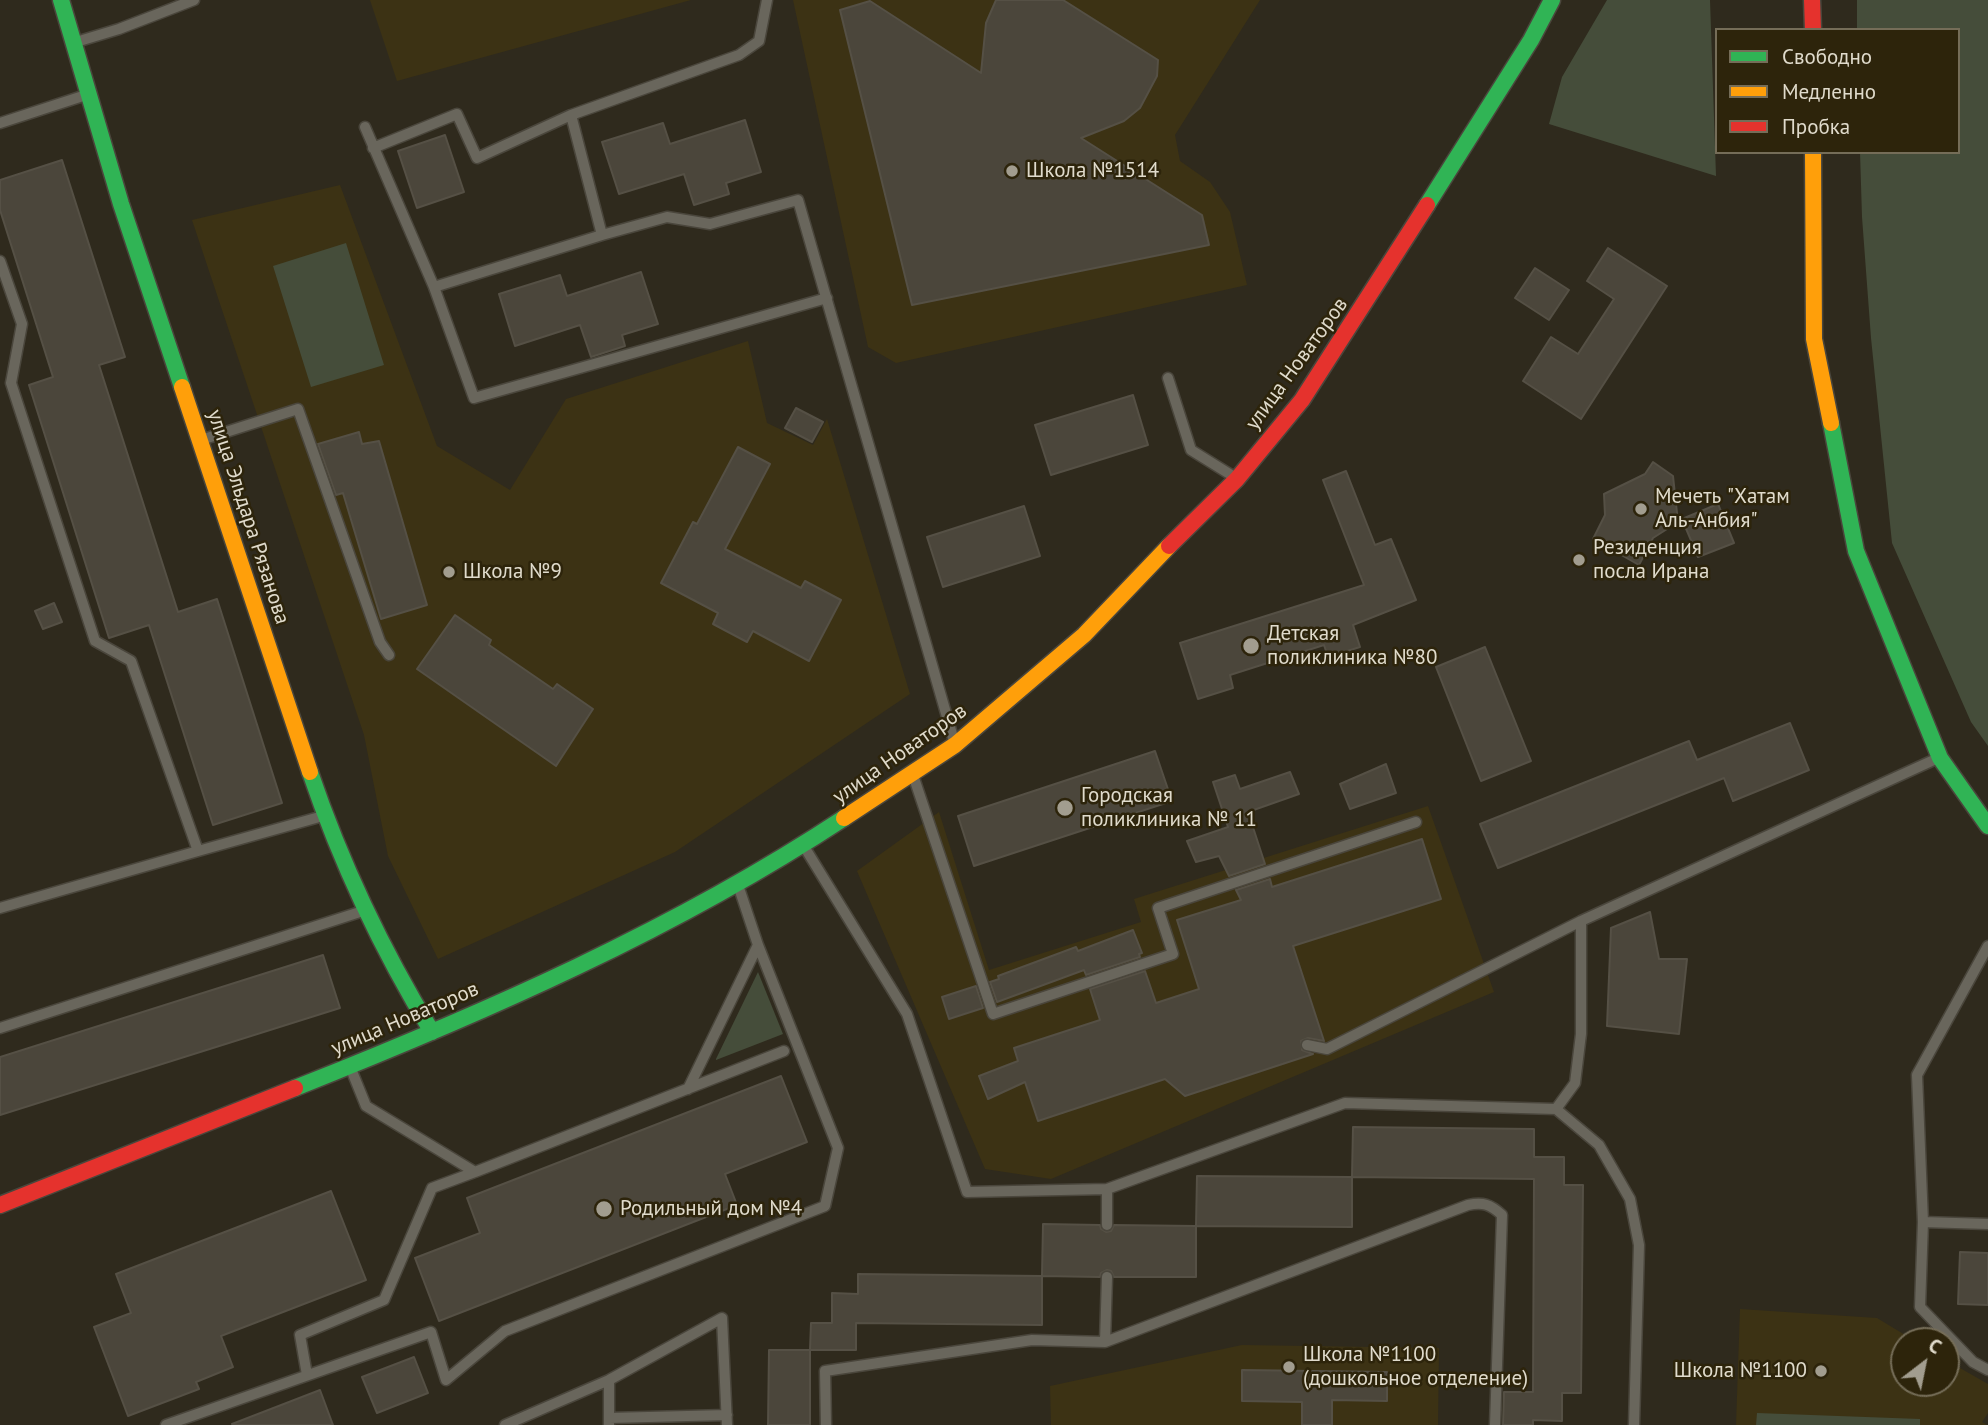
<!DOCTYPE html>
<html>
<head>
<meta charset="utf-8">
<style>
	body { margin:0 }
	#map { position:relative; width:1988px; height:1425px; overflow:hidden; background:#2f2a1d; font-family:"PT Sans",sans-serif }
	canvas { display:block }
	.legend { position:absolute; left:1715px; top:28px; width:245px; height:126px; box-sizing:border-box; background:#2d240b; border:2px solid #756d58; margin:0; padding:9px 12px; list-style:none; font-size:21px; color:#e0dbcc }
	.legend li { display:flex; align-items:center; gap:14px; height:35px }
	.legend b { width:35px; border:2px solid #756d58 }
	.north { position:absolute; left:1890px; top:1327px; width:70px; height:70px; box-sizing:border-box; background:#2d240b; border:2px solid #756d58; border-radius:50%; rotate:32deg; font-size:19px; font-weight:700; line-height:28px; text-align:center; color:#e0dbcc }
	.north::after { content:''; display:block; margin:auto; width:24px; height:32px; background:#a29d8f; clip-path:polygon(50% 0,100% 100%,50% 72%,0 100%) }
</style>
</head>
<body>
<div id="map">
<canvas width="1988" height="1425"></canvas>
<ul class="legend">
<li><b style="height:9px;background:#30b455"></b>Свободно</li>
<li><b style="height:9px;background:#ff9f0a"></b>Медленно</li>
<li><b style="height:9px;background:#e5322d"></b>Пробка</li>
</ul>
<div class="north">С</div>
</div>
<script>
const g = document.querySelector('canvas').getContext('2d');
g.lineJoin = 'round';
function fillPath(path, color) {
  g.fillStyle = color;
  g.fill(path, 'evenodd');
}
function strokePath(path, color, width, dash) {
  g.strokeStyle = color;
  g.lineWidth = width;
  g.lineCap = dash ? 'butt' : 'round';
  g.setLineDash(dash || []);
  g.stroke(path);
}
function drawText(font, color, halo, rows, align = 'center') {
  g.font = font + ' "PT Sans",sans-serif';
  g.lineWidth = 5;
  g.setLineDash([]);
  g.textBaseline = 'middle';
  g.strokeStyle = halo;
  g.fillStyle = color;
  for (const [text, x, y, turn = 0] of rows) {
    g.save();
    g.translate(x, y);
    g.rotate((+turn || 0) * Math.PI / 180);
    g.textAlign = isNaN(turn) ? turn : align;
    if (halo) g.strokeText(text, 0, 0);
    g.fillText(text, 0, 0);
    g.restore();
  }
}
const built = new Path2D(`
	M370 0H691L397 81Z
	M793 0H1260L1175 135 1180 161 1210 182 1230 212 1247 285 896 363 868 347Z
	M340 185 437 446 510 490 566 399 748 341 767 423 813 445 827 419 910 694 675 852 438 959 388 856 364 735 192 220Z
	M1428 806 1494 992 1051 1179 985 1169 857 871 939 812 989 970 1141 922 1134 899Z
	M1740 1309 1877 1318 1915 1341H1904V1383H1946V1360L1988 1384V1413L1982 1422 1987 1425H1736Z
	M1242 1345 1439 1348 1438 1425H1051L1050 1386Z`);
const green = new Path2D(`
	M1607 0H1710L1716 176 1549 124 1562 77Z
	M1857 0H1988V746L1971 722 1892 543 1871 338 1862 217 1860 152H1958V30H1857Z
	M346 243 384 365 311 387 273 266Z
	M758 972 783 1034 716 1060V1059Z
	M1757 1413 1920 1419V1425H1756Z`);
const building = new Path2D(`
	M996 0H1063L1158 60 1157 76 1140 108 1124 121 1081 138 1202 215 1209 245 912 305 840 10 870 1 981 73 986 23Z
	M745 120 761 172 726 183 729 194 694 205 684 174 619 194 602 142 663 123 670 144Z
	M445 135 464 192 417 208 398 151Z
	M62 160 125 357 99 365 178 612 217 599 282 803 213 825 149 625 109 638 29 385 53 377 0 210V180Z
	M1608 248 1667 286 1581 419 1523 381 1551 337 1578 354 1614 299 1587 281Z
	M1535 268 1569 290 1549 320 1515 298Z
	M641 272 658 324 622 335 625 346 591 357 580 325 515 346 499 294 560 275 567 296Z
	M1133 395 1148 445 1051 475 1035 425Z
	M796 408 823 422 812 442 785 428Z
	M359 432 362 444 379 441 427 605 381 619 343 493 336 495 318 444Z
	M738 447 770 464 725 549 801 588 805 581 841 600 809 661 753 631 747 642 713 624 718 613 661 583 693 522 697 524Z
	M1653 462 1673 476 1678 522 1653 538 1639 565 1593 539 1605 515 1604 494 1645 474Z
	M1346 471 1375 545 1391 539 1416 600 1353 625 1360 647 1328 657 1324 645 1230 675 1233 688 1198 699 1180 643 1364 585 1323 480Z
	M1718 504 1734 543 1698 557 1682 519Z
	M1024 506 1040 556 943 587 927 537Z
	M54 603 62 622 43 629 35 611Z
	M455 615 491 640 489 645 553 689 557 684 593 709 556 766 417 669Z
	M1485 647 1531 761 1481 781 1436 667Z
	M1790 723 1809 770 1733 801 1724 778 1498 868 1480 824 1689 741 1697 760Z
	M1155 751 1172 801 974 866 958 816Z
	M1386 764 1396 793 1350 809 1340 784Z
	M1290 772 1299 794 1248 812 1265 864 1229 876 1219 856 1196 862 1187 841 1228 827 1213 782 1235 775 1240 789Z
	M1422 839 1441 899 1293 946 1324 1041 1308 1038 1301 1041 1302 1050 1313 1054 1185 1096 1165 1079 1038 1121 1025 1082 988 1099 979 1076 1018 1061 1014 1048 1100 1020 1090 989 1145 971 1156 1003 1199 989 1177 920 1241 900 1236 890 1270 879 1272 887Z
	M1650 912 1659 959H1687L1679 1034 1607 1026 1611 928Z
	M1133 930 1142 953 1139 954 1140 957 1086 975 1084 970 997 1002 990 982 999 979 998 976 1076 947 1078 951Z
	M323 955 340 1008 0 1115V1057Z
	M976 986 983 1008 949 1019 942 997Z
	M781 1076 807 1142 725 1174 737 1205 439 1321 415 1258 480 1233 467 1198Z
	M1353 1127 1534 1129V1157H1564V1185H1583L1581 1393H1562V1421L1533 1420V1425H1503L1504 1392H1533L1534 1179 1352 1177Z
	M1197 1176 1352 1177V1227L1196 1226Z
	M331 1191 366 1280 221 1336 233 1367 196 1382 199 1389 128 1416 94 1327 131 1313 116 1274Z
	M1043 1224 1100 1225 1101 1229 1106 1232 1111 1231 1114 1225 1196 1226V1277H1114L1111 1271 1107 1270 1101 1273 1100 1277 1042 1276Z
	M1960 1252 1988 1253V1305L1958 1304Z
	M858 1274 1042 1276V1325L856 1323V1350H810L811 1323H832V1293L858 1294Z
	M769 1350H810V1425H768Z
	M414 1357 428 1393 377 1413 362 1377Z
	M1242 1370 1387 1372V1401L1332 1400V1425H1302V1402L1242 1401Z
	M320 1390 333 1425H233L232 1424Z`);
const lane = new Path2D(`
	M767 0 759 41 739 55 571 115 602 235 434 287 474 398 827 298
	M76 42 119 29 194 0
	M0 123 86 95
	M365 127 434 287
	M373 148 457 114 477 158 571 115
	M602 235 667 217 710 224 798 200 954 741
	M0 261 22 324 11 383 95 641 131 661 198 851 323 816
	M1168 378 1191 450 1236 478
	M201 440 298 409 380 642 389 655
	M913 775 993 1014 1173 954 1158 908 1416 822
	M805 848 907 1014 967 1192 1107 1189V1225
	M0 908 198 851
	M1988 946 1917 1075 1923 1222 1920 1307 1973 1362 1988 1370
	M0 1028 363 911
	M1307 1045 1327 1049 1581 921
	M351 1069 366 1106 475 1172 784 1051
	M688 1089 758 945 739 888
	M1107 1189 1345 1103 1556 1109
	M1923 1222 1988 1224
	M1105 1342 1468 1205C1483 1202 1490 1204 1502 1215L1495 1425
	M307 1375 300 1335 384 1300 432 1188 475 1172
	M609 1380V1425
	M609 1418 727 1415
	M166 1425 431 1332 446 1380 505 1331 825 1206 838 1148 758 945
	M505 1425 609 1380 722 1318 727 1425
	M826 1425 825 1371 1032 1340 1105 1342 1107 1277
	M1634 1425 1639 1245 1630 1199 1599 1145 1556 1109 1575 1083 1581 1034V921L1936 759`);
const fast = new Path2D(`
	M61 0 121 204 182 387
	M1427 205 1531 40 1552 0
	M1831 423 1856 551 1940 758 1988 826
	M310 772C341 863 382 950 432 1032
	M295 1088C484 1013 674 930 844 818`);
const slow = new Path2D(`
	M1813 152 1814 339 1831 423
	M182 387 310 772
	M844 818 955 745 1084 635 1169 546`);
const jam = new Path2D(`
	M1812 0 1813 30
	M1169 546 1237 479 1302 400 1427 205
	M0 1205 295 1088`);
const markers = [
	[1012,171,7,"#a29d8f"],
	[1641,509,7,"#a29d8f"],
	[1579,560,7,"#a29d8f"],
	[449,572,7,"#a29d8f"],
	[1251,646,9,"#a29d8f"],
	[1065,808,9,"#a29d8f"],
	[604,1209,9,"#a29d8f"],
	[1289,1367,7,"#a29d8f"],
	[1821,1371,7,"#a29d8f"]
];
const poiNames = [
	["Школа №1514",1026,171],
	["Мечеть \"Хатам",1655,497],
	["Аль-Анбия\"",1655,521],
	["Резиденция",1593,548],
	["посла Ирана",1593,572],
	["Школа №9",463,572],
	["Детская",1267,634],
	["поликлиника №80",1267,658],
	["Городская",1081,796],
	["поликлиника № 11",1081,820],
	["Родильный дом №4",620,1209],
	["Школа №1100",1303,1355],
	["(дошкольное отделение)",1303,1379],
	["Школа №1100",1807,1371,"right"]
];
const streetNames = [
	["улица Новаторов",1297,364,-54],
	["улица Эльдара Рязанова",248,517,72],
	["улица Новаторов",900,754,-35],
	["улица Новаторов",405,1019,-23]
];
fillPath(built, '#3c3214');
fillPath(green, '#454d3a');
fillPath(building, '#4b463b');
strokePath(building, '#555045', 2);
strokePath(lane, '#4a463c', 13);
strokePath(fast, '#4a463c', 19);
strokePath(slow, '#4a463c', 19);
strokePath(jam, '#4a463c', 19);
strokePath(lane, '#69665c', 10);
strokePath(fast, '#30b455', 16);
strokePath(slow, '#ff9f0a', 16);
strokePath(jam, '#e5322d', 16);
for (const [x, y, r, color] of markers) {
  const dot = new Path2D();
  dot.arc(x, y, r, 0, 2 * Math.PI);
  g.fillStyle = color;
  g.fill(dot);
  strokePath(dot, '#2d240b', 2.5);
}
drawText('21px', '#e0dbcc', '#2d240b', poiNames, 'left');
drawText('21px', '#e0dbcc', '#2d240b', streetNames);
</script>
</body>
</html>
